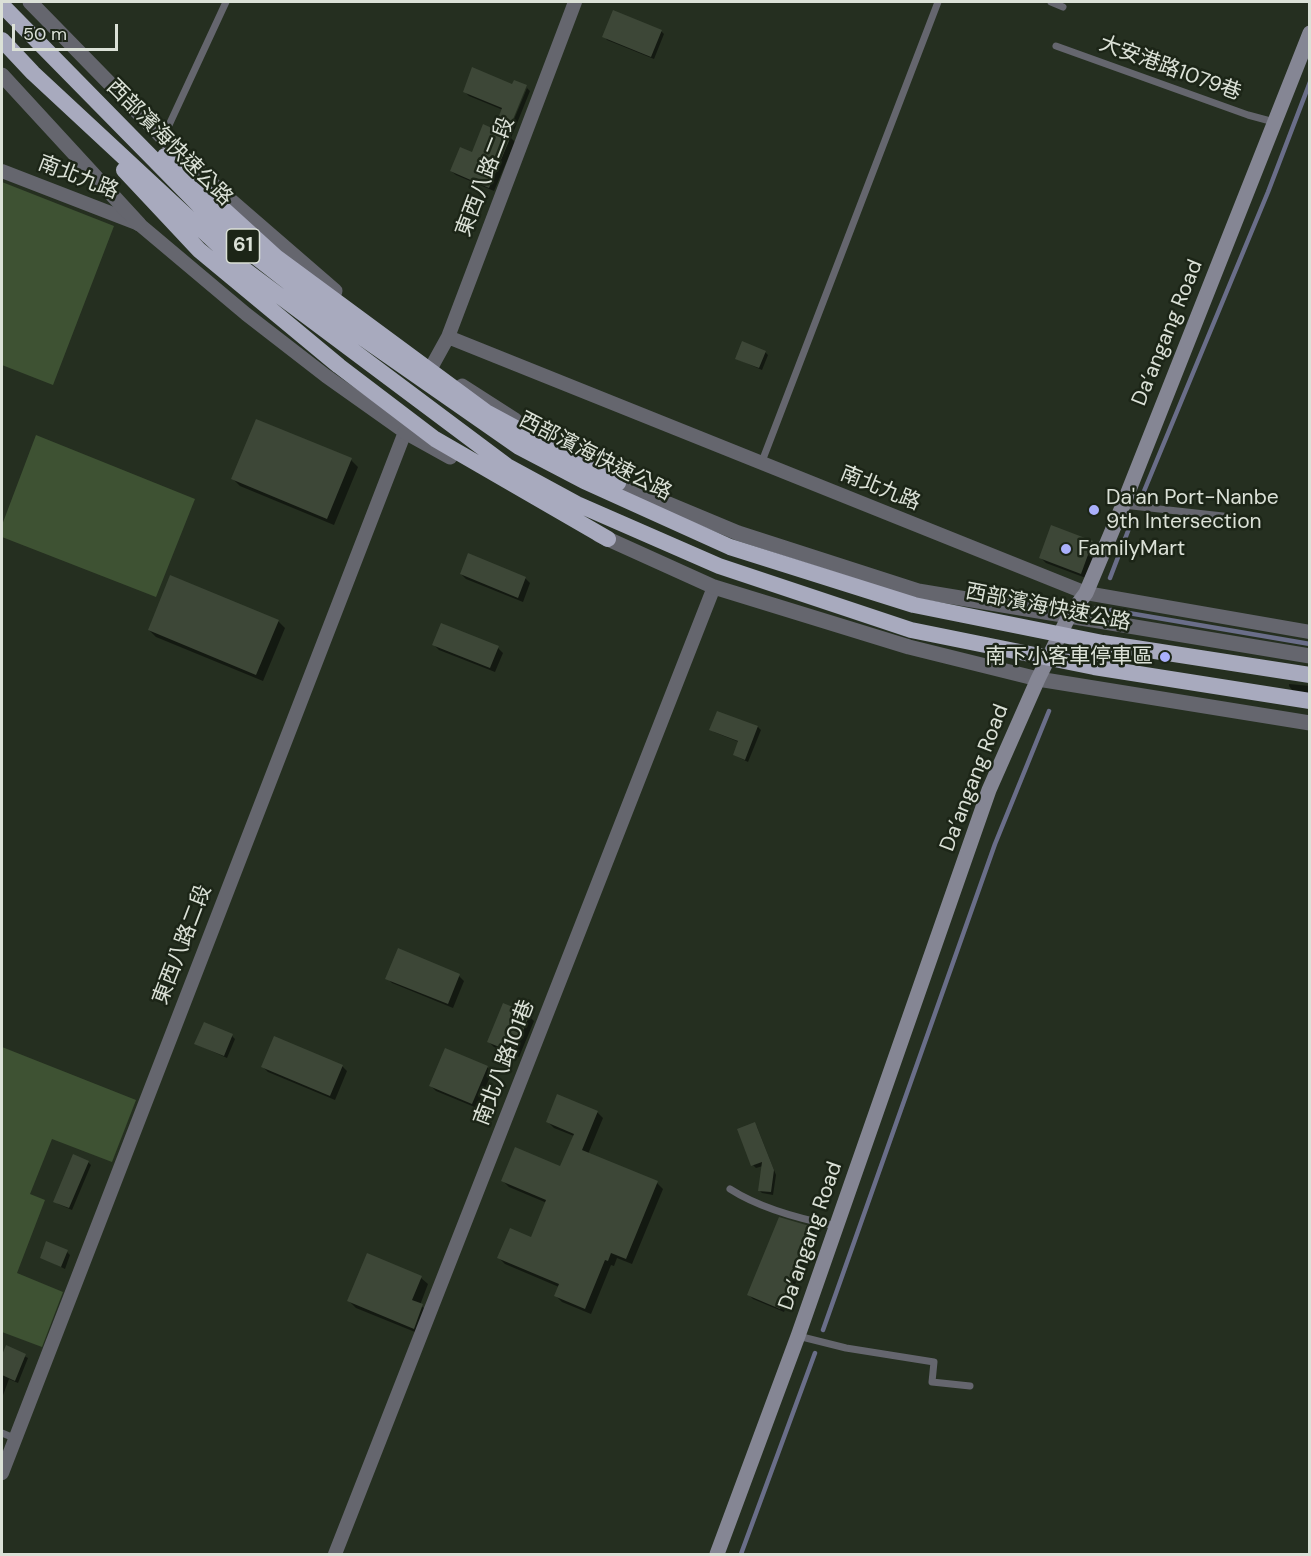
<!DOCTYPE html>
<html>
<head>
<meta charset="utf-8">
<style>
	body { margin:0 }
	#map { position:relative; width:1311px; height:1556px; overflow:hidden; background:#252f20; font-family:"DM Sans",sans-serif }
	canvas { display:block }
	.frame { position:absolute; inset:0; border:3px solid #dbe1d7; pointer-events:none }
	.scale { position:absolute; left:12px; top:24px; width:106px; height:27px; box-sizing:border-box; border:3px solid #dbe1d7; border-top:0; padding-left:8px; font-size:18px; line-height:21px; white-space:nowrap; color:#dbe1d7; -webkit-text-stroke:4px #1c2517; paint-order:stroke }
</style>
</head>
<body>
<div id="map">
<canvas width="1311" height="1556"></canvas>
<div class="frame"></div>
<div class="scale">50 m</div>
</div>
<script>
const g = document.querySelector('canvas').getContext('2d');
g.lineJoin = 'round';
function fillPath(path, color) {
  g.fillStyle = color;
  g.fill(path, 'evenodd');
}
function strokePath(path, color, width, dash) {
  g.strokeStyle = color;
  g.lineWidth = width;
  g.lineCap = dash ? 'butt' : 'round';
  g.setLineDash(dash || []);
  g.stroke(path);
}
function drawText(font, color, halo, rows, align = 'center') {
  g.font = font + ' "DM Sans","Noto Sans TC",sans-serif';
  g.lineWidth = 5;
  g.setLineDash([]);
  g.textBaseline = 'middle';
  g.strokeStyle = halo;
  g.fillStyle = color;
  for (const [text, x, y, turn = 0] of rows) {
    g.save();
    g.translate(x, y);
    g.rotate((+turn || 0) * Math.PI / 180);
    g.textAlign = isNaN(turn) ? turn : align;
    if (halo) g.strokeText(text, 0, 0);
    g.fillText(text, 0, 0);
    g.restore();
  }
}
const green = new Path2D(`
	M2 182 114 226 53 385 2 365Z
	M36 435 195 499 156 597 2 537V525Z
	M2 1047 136 1100 112 1162 52 1139 30 1194 45 1200 17 1273 63 1292 42 1347 2 1332Z`);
const shadow = new Path2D(`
	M661 31 664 34 654 59 607 40 604 36Z
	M513 86 502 140 505 141 527 88 530 91 511 138 515 142 494 191 456 175 451 171 473 154 495 131 503 110 469 96 464 91Z
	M765 352 768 355 762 370 737 359Z
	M351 460 358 467 334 525 240 486 233 479Z
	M1092 542 1097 547 1086 578 1046 563 1041 558Z
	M461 574 525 578 530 583 523 602 466 579Z
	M278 621 285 628 263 681 156 637 149 630Z
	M434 645 498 648 503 653 495 672 439 650Z
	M1289 684 1310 686V694L1293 691 1289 686Z
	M717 712 758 727 761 730 748 762 734 755 739 742 714 732 711 729Z
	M459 976 464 981 453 1008 392 983 387 978Z
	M529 1016 534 1021 519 1057 494 1047 489 1042Z
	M232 1036 235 1039 227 1058 196 1044Z
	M342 1066 347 1071 335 1100 268 1072 263 1067Z
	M487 1067 492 1072 477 1108 436 1091 431 1086Z
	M597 1112 603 1118 588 1154 657 1183 663 1189 632 1264 617 1258 614 1266 611 1265 591 1314 562 1302 556 1296 559 1287 505 1264 499 1258 532 1239 547 1203 509 1187 503 1181 561 1168 574 1136 554 1128 548 1122Z
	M754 1124 757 1127 776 1175 773 1195 762 1193 759 1190 763 1166 756 1168 753 1165Z
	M88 1162 91 1165 72 1210 58 1204 55 1201Z
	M812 1228 816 1232 784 1312 753 1299 749 1295Z
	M67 1252 70 1255 65 1269 41 1257Z
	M421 1278 428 1284 420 1305 429 1312 420 1334 356 1308 349 1301Z
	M6 1347 28 1358 18 1383 9 1379 2 1398V1359Z`);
const stream = new Path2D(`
	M1142 496 1268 192 1310 82
	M1110 578 1133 518
	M1096 608H1097
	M1111 610 1310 644
	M823 1330 995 844 1049 711
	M741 1554 815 1353`);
const building = new Path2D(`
	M613 10 662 30 651 57 602 37Z
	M472 67 512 84 514 80 527 85 507 134 511 136 489 188 450 171 460 147 472 152 483 124 494 129 502 108 463 92Z
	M742 341 766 351 759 368 735 359Z
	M256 419 352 458 327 519 231 479Z
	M1051 525 1093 541 1081 574 1039 558Z
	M468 553 526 577 518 598 460 574Z
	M170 575 279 620 256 675 148 630Z
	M441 623 499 646 490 668 432 645Z
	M717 711 758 726 745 760 733 755 738 741 709 730Z
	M398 948 460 974 448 1004 385 979Z
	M503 1003 530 1014 514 1053 487 1042Z
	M204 1022 233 1034 224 1056 194 1044Z
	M274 1036 343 1065 330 1096 261 1067Z
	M445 1048 488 1066 472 1104 429 1086Z
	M557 1094 598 1111 582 1150 658 1181 626 1259 611 1253 608 1261 605 1260 585 1309 554 1296 559 1284 497 1258 510 1228 531 1237 546 1200 501 1181 515 1147 560 1166 574 1134 546 1122Z
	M755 1122 774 1170 771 1192 758 1191 762 1162 751 1166 737 1129Z
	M73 1154 89 1161 69 1208 53 1202Z
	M779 1217 813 1227 780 1309 747 1295Z
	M46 1241 68 1250 61 1267 40 1258Z
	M367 1253 422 1276 412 1300 423 1304 414 1329 347 1301Z
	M6 1345 26 1354 15 1381 2 1375V1355Z`);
const service = new Path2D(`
	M1051 2 1063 7
	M1056 46 1248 115 1274 122
	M163 138 226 2
	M761 464 938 2
	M1123 505 1232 517
	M730 1189C761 1209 800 1219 836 1226
	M798 1336 846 1348 934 1362 932 1382 970 1386
	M2 1433 14 1438`);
const minor = new Path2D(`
	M2 171 139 224 246 314 326 376 405 432 2 1473
	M448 337 1086 593 1310 632
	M432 366 448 337 575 2
	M335 1554 714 587`);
const tertiary = new Path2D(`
	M30 2 163 138 223 194 335 291
	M2 75 139 224
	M462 386 515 420
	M405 432 450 457
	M610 477 618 483 738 533 918 591 1310 656
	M599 535 714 587 909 647 1038 679 1310 723`);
const secondary = new Path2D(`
	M717 1554 798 1336 989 790 1038 679 1069 616 1086 593 1123 505 1310 33`);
const trunk = new Path2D(`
	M2 5 229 236 334 318 519 447 584 481 730 547 914 605 1103 643 1310 675
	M2 40 33 73 245 270 507 466 577 504 719 566 911 630 1094 667 1310 701
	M165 156 276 257 486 412 618 483
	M124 170 199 250 339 366 435 439 608 539`);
const markers = [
	[1094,510,6,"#aab0fb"],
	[1066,549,6,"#aab0fb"],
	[1165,657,6,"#aab0fb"]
];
const shields = [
	[243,246,33]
];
const shieldNames = [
	["61",243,246]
];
const streetNames = [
	["大安港路1079巷",1170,69,20],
	["西部濱海快速公路",169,143,45],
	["東西八路二段",486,177,-69],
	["南北九路",78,178,21],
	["Da’angang Road",1168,333,-68],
	["西部濱海快速公路",595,457,27],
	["南北九路",880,489,22],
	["西部濱海快速公路",1048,608,11],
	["Da’angang Road",975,778,-69],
	["東西八路二段",183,945,-69],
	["南北八路101巷",505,1063,-69],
	["Da’angang Road",811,1236,-71]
];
const poiNames = [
	["Da'an Port-Nanbe",1106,498],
	["9th Intersection",1106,522],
	["FamilyMart",1078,549],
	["南下小客車停車區",1153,657,"right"]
];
fillPath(green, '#3e5233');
fillPath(shadow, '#0007');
strokePath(stream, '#6a6e89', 4.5);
fillPath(building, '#3d4737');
strokePath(service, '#65666e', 7);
strokePath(minor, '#65666e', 14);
strokePath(tertiary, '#65666e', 15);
strokePath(secondary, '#858694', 15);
strokePath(trunk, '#a8aabe', 16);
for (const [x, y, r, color] of markers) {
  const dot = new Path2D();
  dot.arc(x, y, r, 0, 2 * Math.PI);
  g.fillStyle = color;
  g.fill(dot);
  strokePath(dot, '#1c2517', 2);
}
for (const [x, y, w] of shields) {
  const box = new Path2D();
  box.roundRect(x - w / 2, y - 17, w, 34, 4.5);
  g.fillStyle = '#1c2517';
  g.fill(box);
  strokePath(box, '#dbe1d7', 1.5);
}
drawText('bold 20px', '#dbe1d7', null, shieldNames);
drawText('21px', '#dbe1d7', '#1c2517', streetNames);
drawText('21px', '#dbe1d7', '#1c2517', poiNames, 'left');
</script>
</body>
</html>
